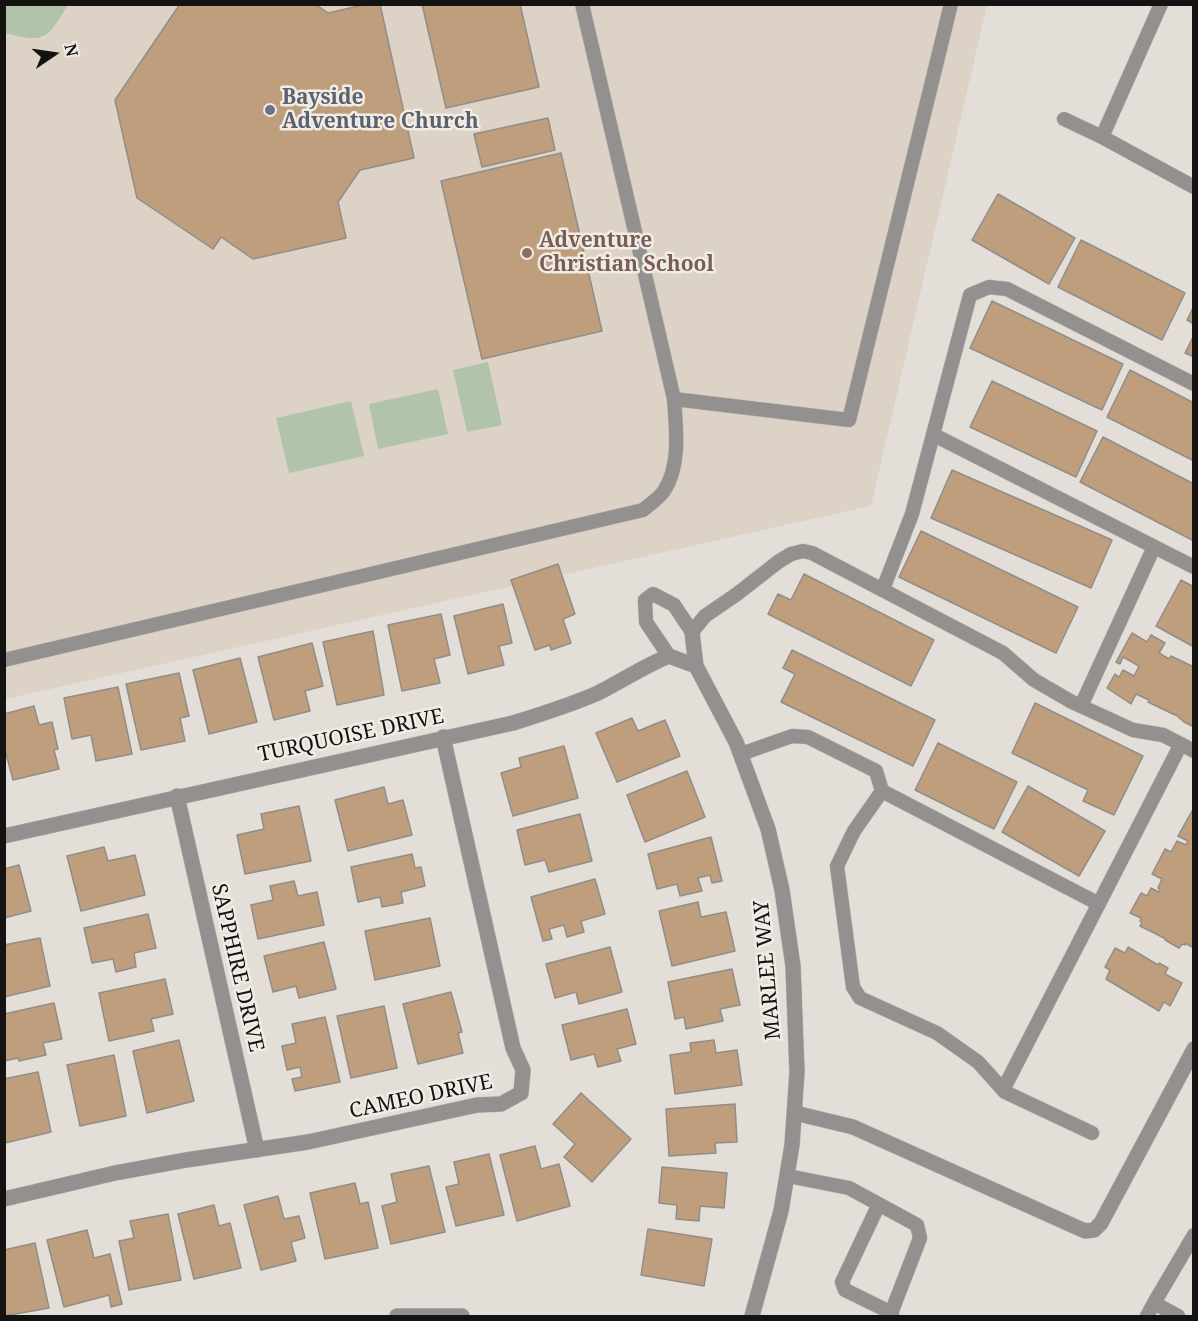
<!DOCTYPE html>
<html>
<head>
<meta charset="utf-8">
<style>
	body { margin:0 }
	#map { position:relative; width:1198px; height:1321px; overflow:hidden; background:#e3ded8; font-family:"Noto Serif",serif }
	canvas { display:block }
	.frame { position:absolute; inset:0; border:6px solid #141311; pointer-events:none }
	.north { position:absolute; left:24px; top:24px; width:60px; height:60px; -webkit-text-stroke:4px #f1ece5; paint-order:stroke; rotate:77deg; font-size:16px; font-weight:700; line-height:24px; text-align:center; color:#141311 }
	.north::after { content:''; display:block; margin:auto; width:21px; height:27px; background:#141311; clip-path:polygon(50% 0,100% 100%,50% 72%,0 100%) }
</style>
</head>
<body>
<div id="map">
<canvas width="1198" height="1321"></canvas>
<div class="frame"></div>
<div class="north">N</div>
</div>
<script>
const g = document.querySelector('canvas').getContext('2d');
g.lineJoin = 'round';
function fillPath(path, color) {
  g.fillStyle = color;
  g.fill(path, 'evenodd');
}
function strokePath(path, color, width, dash) {
  g.strokeStyle = color;
  g.lineWidth = width;
  g.lineCap = dash ? 'butt' : 'round';
  g.setLineDash(dash || []);
  g.stroke(path);
}
function drawText(font, color, halo, rows, align = 'center') {
  g.font = font + ' "Noto Serif",serif';
  g.lineWidth = 5;
  g.setLineDash([]);
  g.textBaseline = 'middle';
  g.strokeStyle = halo;
  g.fillStyle = color;
  for (const [text, x, y, turn = 0] of rows) {
    g.save();
    g.translate(x, y);
    g.rotate((+turn || 0) * Math.PI / 180);
    g.textAlign = isNaN(turn) ? turn : align;
    if (halo) g.strokeText(text, 0, 0);
    g.fillText(text, 0, 0);
    g.restore();
  }
}
const built = new Path2D(`
	M4 5H987L871 506 5 699Z`);
const green = new Path2D(`
	M5 4H68V5C46 40 46 43 5 33Z
	M488 362 502 425 467 432 453 370Z
	M438 389 448 434 378 449 369 404Z
	M351 401 364 456 289 473 276 418Z`);
const building = new Path2D(`
	M180 4H315L328 13 367 4H380L414 158 360 170 338 202 346 238 253 259 221 237 213 249 137 198 115 100Z
	M422 4H520L539 87 446 108Z
	M548 118 555 150 482 167 474 134Z
	M561 153 602 331 482 359 441 181Z
	M998 194 1075 238 1049 284 972 240Z
	M1081 240 1185 293 1162 340 1058 287Z
	M992 301 1123 364 1102 410 970 348Z
	M1194 306V324L1187 320Z
	M1194 335V357L1185 353Z
	M1130 370 1194 403V461L1107 417Z
	M992 381 1097 431 1076 477 970 427Z
	M1103 437 1194 484V541L1080 482Z
	M952 470 1112 540 1091 588 931 518Z
	M921 531 1078 607 1056 653 899 577Z
	M558 564 575 614 563 619 571 643 551 650 550 645 535 650 511 580Z
	M804 574 934 640 911 686 768 614 778 594 791 600Z
	M1181 580 1194 587V647L1156 626Z
	M503 604 512 643 499 646 504 665 468 674 454 616Z
	M441 614 450 655 434 659 440 683 402 691 388 625Z
	M373 631 384 695 337 705 323 642Z
	M1132 633 1147 642 1151 635 1165 643 1159 653 1169 659 1171 656 1194 667V727L1184 722 1175 714V715L1148 702 1149 700 1136 694 1131 704 1107 688 1115 674 1119 677 1123 670 1134 676 1139 666 1123 657 1120 664 1116 662Z
	M312 643 323 686 305 691 310 711 274 720 258 657Z
	M792 650 935 720 913 766 781 702 795 674 783 668Z
	M240 658 257 722 209 734 193 670Z
	M179 673 189 716 180 718 185 741 141 750 126 684Z
	M118 687 132 754 96 761 91 735 72 739 64 698Z
	M1035 703 1143 756 1114 815 1083 801 1088 790 1012 753Z
	M34 706 39 725 52 722 58 749 54 750 59 769 13 780 4 746V714Z
	M632 718 638 731 665 720 680 756 617 782 596 733Z
	M938 743 1017 782 994 829 915 790Z
	M564 746 578 798 513 816 501 773 521 767 519 758Z
	M687 771 705 817 645 842 627 795Z
	M1028 786 1105 831 1079 876 1002 832Z
	M384 787 388 804 403 800 412 835 348 851 335 800Z
	M299 806 311 861 245 874 237 835 264 829 261 814Z
	M1192 811 1194 812V948L1185 943V945L1182 944 1179 948 1165 940 1166 939 1140 926 1142 922 1140 921 1141 918 1130 913 1141 893 1147 896 1151 888 1159 892 1160 889 1158 888 1162 879 1152 874 1165 849 1171 852 1177 841 1186 845 1188 841 1178 836Z
	M580 814 592 861 549 872 545 860 525 865 517 830Z
	M711 837 722 881 712 883 710 875 698 878 702 891 680 896 677 884 657 889 648 854Z
	M104 847 108 861 135 855 145 895 81 911 67 856Z
	M412 854 415 868 421 867 425 886 401 892 403 903 382 907 380 897 358 902 351 867Z
	M19 865 31 911 4 918V869Z
	M595 879 605 914 581 921 584 932 567 937 564 925 549 929 552 939 543 941 531 897Z
	M294 881 298 896 317 892 324 925 258 939 251 905 273 900 270 886Z
	M698 902 701 917 726 912 735 951 672 966 659 911Z
	M148 914 156 948 134 953 136 967 116 972 113 959 92 963 84 928Z
	M430 918 440 966 375 980 365 931Z
	M40 938 50 986 4 997V945Z
	M324 942 336 989 299 998 296 986 273 992 264 956Z
	M610 947 622 992 579 1004 576 992 555 998 546 964Z
	M1128 947 1158 965 1159 963 1168 968 1165 974 1182 983 1170 1006 1164 1002 1159 1011 1106 979 1110 970 1105 967 1115 948 1125 953Z
	M732 969 740 1005 720 1009 723 1021 686 1029 684 1017 675 1019 668 982Z
	M165 979 173 1014 151 1019 154 1031 109 1041 99 993Z
	M451 992 462 1032 458 1033 463 1053 418 1064 403 1004Z
	M54 1003 62 1039 43 1043 46 1055 19 1061 18 1058 4 1061V1014Z
	M384 1006 397 1068 351 1078 337 1016Z
	M627 1009 636 1044 617 1049 621 1061 598 1067 594 1054 571 1060 562 1025Z
	M325 1017 340 1082 295 1091 292 1079 302 1077 300 1067 287 1070 282 1046 296 1043 292 1024Z
	M179 1040 194 1101 147 1113 133 1051Z
	M714 1040 716 1053 737 1050 742 1085 675 1094 670 1055 691 1052 690 1043Z
	M114 1055 126 1116 80 1126 67 1065Z
	M38 1072 51 1132 5 1143 4 1079Z
	M581 1093 631 1139 592 1182 564 1157 575 1144 553 1124Z
	M735 1104 737 1142 715 1143 716 1153 669 1156 666 1109Z
	M535 1146 541 1169 559 1164 570 1206 517 1221 500 1155Z
	M489 1154 504 1215 456 1226 446 1187 459 1184 454 1162Z
	M429 1166 445 1232 391 1244 382 1206 397 1202 391 1174Z
	M662 1167 727 1173 724 1208 700 1206 699 1221 676 1219 677 1205 659 1203Z
	M355 1183 360 1204 368 1202 378 1248 325 1259 310 1193Z
	M278 1196 284 1219 299 1216 305 1238 291 1242 296 1261 261 1270 244 1205Z
	M214 1205 219 1226 230 1223 241 1268 194 1279 178 1214Z
	M168 1214 181 1280 129 1290 119 1241 134 1238 130 1221Z
	M648 1229 712 1239 704 1286 641 1275Z
	M87 1230 94 1258 110 1254 122 1304 111 1307 109 1295 64 1307 47 1240Z
	M35 1243 49 1308 4 1316V1250Z`);
const service = new Path2D(`
	M1161 4 1102 137 1194 187
	M1064 119 1102 137
	M674 399 849 420 951 4
	M934 435 1194 567
	M883 589 912 514 970 295 989 287 1007 289 1194 384
	M669 656 646 622 645 600 653 594 674 605 692 632 705 616 737 594 778 562 791 554 803 551 812 553 1003 653 1034 680 1072 702 1133 730 1163 735 1194 751
	M4 660 643 510C649 505 659 498 664 491 681 465 676 428 674 399L582 4
	M1081 706 1154 547
	M741 754 792 736 808 737 876 771 882 791 1099 904
	M882 791 854 831 837 866 853 987 860 998 937 1033 978 1062 1005 1092 1092 1133
	M1003 1090 1181 744
	M788 1176 849 1188 917 1225 920 1238 890 1316
	M879 1204 842 1282 845 1290 892 1313
	M1147 1316 1154 1303
	M1178 1316 1154 1303 1194 1235`);
const minor = new Path2D(`
	M692 632 696 666 736 742 768 829 782 890 793 966 797 1072 792 1145 781 1211 752 1316
	M177 796 257 1150
	M4 836 513 723C542 714 571 705 598 693 622 681 644 666 669 656L696 666
	M795 1113 853 1127 1085 1231 1094 1230 1101 1223 1194 1049
	M4 1199 115 1173 186 1160 308 1142 477 1105 501 1104 521 1093 523 1070 513 1048 443 737`);
const tertiary = new Path2D(`
	M397 1316H462`);
const markers = [
	[270,110,6,"#6b7280"],
	[527,253,6,"#8d6e63"]
];
const worshipNames = [
	["Bayside",282,98],
	["Adventure Church",282,122]
];
const educationNames = [
	["Adventure",539,241],
	["Christian School",539,265]
];
const streetNames = [
	["TURQUOISE DRIVE",351,736,-12],
	["SAPPHIRE DRIVE",237,968,77],
	["MARLEE WAY",768,970,-95],
	["CAMEO DRIVE",421,1097,-12]
];
fillPath(built, '#dcd2c5');
fillPath(green, '#b1c4ab');
fillPath(building, '#be9e7d');
strokePath(building, '#928d87', 1.5);
strokePath(service, '#beb9b4', 15);
strokePath(minor, '#beb9b4', 16);
strokePath(tertiary, '#beb9b4', 16);
strokePath(service, '#94908f', 14);
strokePath(minor, '#94908f', 15);
strokePath(tertiary, '#94908f', 15);
for (const [x, y, r, color] of markers) {
  const dot = new Path2D();
  dot.arc(x, y, r, 0, 2 * Math.PI);
  g.fillStyle = color;
  g.fill(dot);
  strokePath(dot, '#f1ece5', 2);
}
drawText('bold 21px', '#5b616d', '#f1ece5', worshipNames, 'left');
drawText('bold 21px', '#785e54', '#f1ece5', educationNames, 'left');
drawText('21px', '#141311', '#f1ece5', streetNames);
</script>
</body>
</html>
